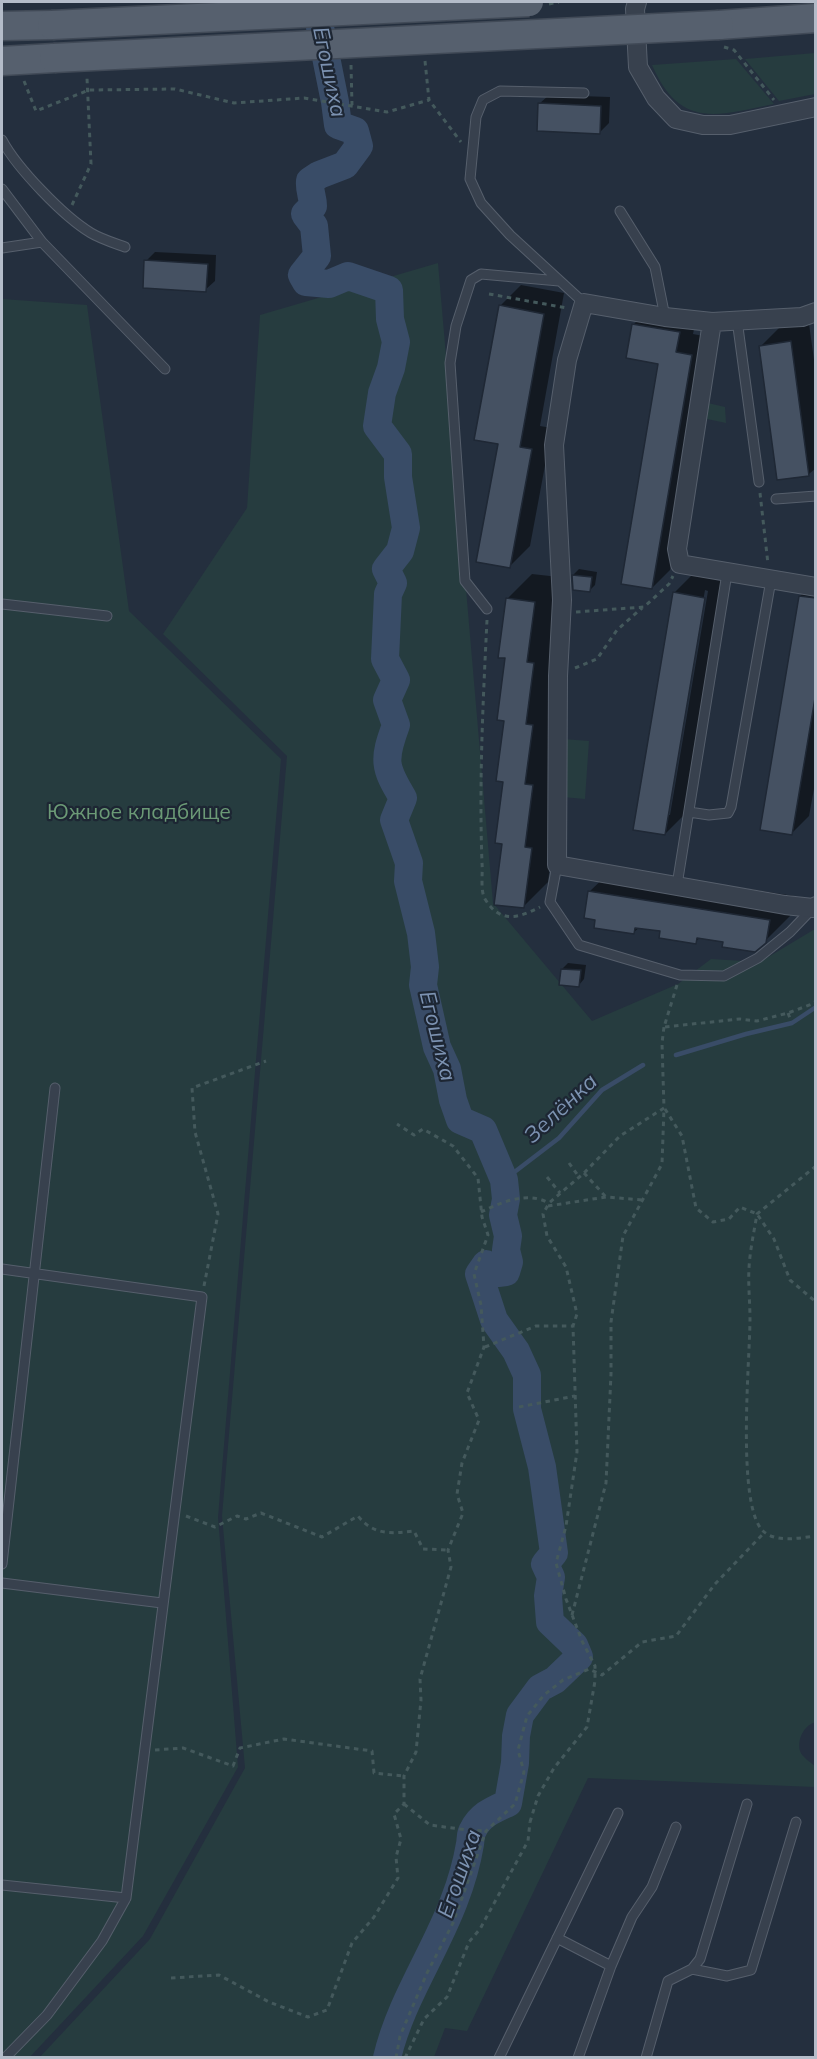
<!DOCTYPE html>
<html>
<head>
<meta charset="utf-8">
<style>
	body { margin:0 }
	#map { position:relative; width:817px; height:2059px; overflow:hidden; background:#242f3e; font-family:Mulish,sans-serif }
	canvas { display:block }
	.frame { position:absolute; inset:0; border:3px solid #b4bcc9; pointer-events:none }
</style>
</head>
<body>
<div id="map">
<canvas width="817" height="2059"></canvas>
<div class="frame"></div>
</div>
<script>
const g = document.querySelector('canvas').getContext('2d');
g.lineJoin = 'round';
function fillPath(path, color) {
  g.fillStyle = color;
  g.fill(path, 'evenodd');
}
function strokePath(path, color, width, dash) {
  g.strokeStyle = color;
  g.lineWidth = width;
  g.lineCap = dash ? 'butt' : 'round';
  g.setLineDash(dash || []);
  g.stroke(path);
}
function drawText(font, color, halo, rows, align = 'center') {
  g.font = font + ' Mulish,sans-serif';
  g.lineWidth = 4.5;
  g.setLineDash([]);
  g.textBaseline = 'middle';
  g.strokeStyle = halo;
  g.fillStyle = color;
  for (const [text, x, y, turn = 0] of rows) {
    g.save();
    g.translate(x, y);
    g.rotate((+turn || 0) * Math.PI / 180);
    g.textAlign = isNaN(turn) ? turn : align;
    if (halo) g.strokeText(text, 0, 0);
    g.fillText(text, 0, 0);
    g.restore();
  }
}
const green = new Path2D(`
	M815 53V94L779 101 745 59Z
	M736 59 774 104C716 116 680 129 652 65Z
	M438 263 493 903 592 1021 678 984 711 959 760 962 815 929 816 1722C804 1725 797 1739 800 1751 802 1757 810 1762 815 1766V1787L588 1778 467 2031 445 2028 434 2057 39 2058 150 1939 245 1768 222 1516 287 756 163 634 247 508 260 315Z
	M2 299 87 305 129 611 281 759 218 1517 238 1767 143 1936 29 2058 2 2057Z
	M708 403 725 407 726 423 707 419Z
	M563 739 589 741 585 799 562 797Z`);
const shadow = new Path2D(`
	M549 95 610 97 609 123 600 132 539 104Z
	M155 252 216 255 215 281 205 290 146 261Z
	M521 285 564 293 540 426 552 428 530 546 509 567 500 443V306Z
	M651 307 697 315 693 334 709 337 670 570 652 588 660 362 633 325Z
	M809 324 816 374V468L809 474 761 346 779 328Z
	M579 569 597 572 595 585 589 591 573 575Z
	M532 574 559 577 551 638 558 639 555 824 548 882 523 907 504 842 508 598Z
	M692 575 722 580 683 816 665 834 674 593ZM705 590 708 591 670 815H667Z
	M816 581V778L809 816 791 834 800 596Z
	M614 868 794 896 790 916 765 941H725L701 937 695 942 662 930 640 927 634 932 597 919 589 892Z
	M568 963 586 965 584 979 579 985 562 969Z`);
const stream = new Path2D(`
	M676 1055 746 1034 792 1023 816 1007
	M504 1180 559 1138 602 1090 643 1065`);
const river = new Path2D(`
	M315 2 335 102 338 125 355 131 359 146 345 165 319 175 310 181C309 191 313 197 313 206L305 214 314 226 317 256 302 275 306 282 329 284 348 276 389 290 390 319 396 342 391 368 382 393 377 426 398 454V477L406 528 400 551 386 569 393 583 388 594 385 659 396 680 387 700 396 725C383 760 384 767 403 798L394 820 409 863 408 881 421 933 425 967 423 985 437 1047 447 1069 453 1100 460 1120 483 1130 504 1180 506 1199 503 1215 508 1236 506 1250 509 1262 506 1272 498 1273 486 1264 479 1274 494 1320 516 1351 527 1375V1409L542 1467 554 1553 545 1564 551 1577 548 1596 550 1622 574 1645 579 1657 555 1680 540 1688 520 1715 516 1736 515 1763 508 1803C493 1810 480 1815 473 1830 470 1834 471 1839 470 1844 467 1862 461 1883 454 1901 434 1954 400 2002 387 2058`);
const building = new Path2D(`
	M538 103 601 106 600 134 537 131Z
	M144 260 208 264 206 292 143 288Z
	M499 305 544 314 520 447 532 449 510 568 476 562 498 444 474 440Z
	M632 324 680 332 676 352 692 355 652 589 621 584 658 364 626 358Z
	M791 341 809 476 777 480 759 346Z
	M572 575 592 577 590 592 573 590Z
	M673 592 705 598 665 835 633 830Z
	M799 596 816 598V692L792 835 760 830Z
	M506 598 535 602 527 662 534 663 526 724 533 725 525 784 533 785 525 847 532 848 524 908 494 905 502 844 495 843 503 782 496 781 504 721 497 720 505 658H498Z
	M588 891 770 920 766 943 755 952 722 947 723 942 697 938 696 944 659 938 660 931 635 928 634 934 594 928 595 920 584 918Z
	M561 969 581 970 579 987 559 985Z`);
const path = new Path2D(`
	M549 4 559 2
	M724 47 734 50 774 100
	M425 61 429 100 461 142
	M351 65 352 105
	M24 81 36 111 89 90 175 89 234 103 304 98 387 112 429 100
	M72 205 91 164 87 78
	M489 294 567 308
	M760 493 768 564
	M576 612 644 607 669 584 673 576
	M487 620C483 701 479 782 482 863 483 873 480 891 485 899 500 924 519 918 540 907
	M575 668 597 659 617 630 642 608
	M677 985 664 1027 740 1019 757 1021 788 1013 812 1004 816 1001
	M788 1013 791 1021
	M665 1109 682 1136 696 1208 713 1222 729 1219 740 1207 757 1214 774 1239 790 1280 816 1302
	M569 1163 579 1177
	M816 1166 757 1214C754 1232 750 1250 749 1268 748 1285 750 1302 750 1319 750 1359 736 1505 763 1531 776 1543 799 1538 816 1536
	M584 1173 606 1197
	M547 1177 560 1193
	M548 1206 606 1197 643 1200
	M481 1212C502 1202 527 1191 549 1203
	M204 1286 218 1214 195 1132 192 1088 266 1061
	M485 1347 536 1326H573
	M519 1407 575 1396
	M186 1516 215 1527 237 1516 246 1519 261 1513 322 1537 358 1516C373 1535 391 1534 414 1531L423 1549 448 1550
	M572 1615 606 1483 611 1374V1322L623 1236 662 1164 664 1108
	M155 1750 183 1748 233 1766 240 1748 284 1739 372 1751 374 1773 403 1776
	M404 1804 430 1825 467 1830 486 1831
	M171 1978 219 1975 269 2002 308 2017 327 2010 352 1943 374 1917 398 1878 396 1857 401 1839 394 1814 404 1804V1776L416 1752 421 1700 420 1679 451 1567 448 1550 463 1513 457 1494 462 1463 479 1420 467 1393 484 1347 481 1305 474 1274 488 1235 482 1217 478 1178 453 1146 423 1129 414 1135 397 1124
	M396 2058 400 2036 427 1973 453 1923 486 1831 515 1804 524 1772 518 1750 527 1716 544 1695 563 1680 589 1669 602 1675 642 1642 676 1636 715 1584 764 1533
	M405 2058 424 2019 447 1997 469 1942 480 1929 528 1841 530 1822`);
const service = new Path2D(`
	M584 93 500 91 483 100 476 117 470 179 481 203 510 235 584 303
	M2 140C17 168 63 216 91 233 101 239 114 243 125 247
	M2 189 42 242 165 369
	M620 211 655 267 665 317
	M2 248 42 242
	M737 320 759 482
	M776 499 816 496
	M2 604 107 616
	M487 609 465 581 450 363 456 326 471 280 481 274 559 281
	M689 812 709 815 728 813 731 807 771 580
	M557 865 550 902 579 945 680 975 724 976 758 958 790 932 813 908
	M677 885 727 573
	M2 1269 202 1297 126 1898 102 1941 47 2015 5 2058
	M2 1564 55 1088
	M2 1583 162 1603
	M2 1885 126 1898
	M557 1938 611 1966
	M692 1969 727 1976 751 1970 796 1822
	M499 2058 618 1813
	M578 2058 611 1966 632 1917 652 1887 676 1827
	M646 2058 668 1981 692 1969 700 1959 747 1804`);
const minor = new Path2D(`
	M637 2 635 9 638 67 656 98 676 119 703 125H730L816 107
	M816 312 802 317 712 322 665 317 584 303 567 360 554 445 562 600 558 676 557 865 785 905 813 908 816 906
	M712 322 677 549 680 564 816 587`);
const primary = new Path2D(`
	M719 25 816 18
	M2 26 52 25
	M2 61 54 58`);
const pathBridge = new Path2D(`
	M530 1822 538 1796 554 1768 587 1727 595 1681V1666L582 1641 566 1599 556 1563 566 1526 577 1452 573 1326 577 1314 566 1267 547 1236 543 1214 549 1203 584 1173 620 1136 664 1108 662 1043 664 1027`);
const primaryBridge = new Path2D(`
	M52 25 529 2
	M54 58 719 25`);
const parkNames = [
	["Южное кладбище",139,813]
];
const waterNames = [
	["Егошиха",329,72,78],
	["Егошиха",437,1036,76],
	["Зелёнка",561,1109,-43],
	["Егошиха",460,1874,-71]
];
fillPath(green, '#263c3f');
fillPath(shadow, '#0007');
strokePath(stream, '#394c67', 4.5);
strokePath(river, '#394c67', 28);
fillPath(building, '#455162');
strokePath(building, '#1f2835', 1.5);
strokePath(service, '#565f6c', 11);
strokePath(minor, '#565f6c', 20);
strokePath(primary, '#414a57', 31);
strokePath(path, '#44595c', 3, [4.5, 4.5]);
strokePath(service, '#38414e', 9);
strokePath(minor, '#38414e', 18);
strokePath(primary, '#56606e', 28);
strokePath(primaryBridge, '#414a57', 31, []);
strokePath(pathBridge, '#44595c', 3, [4.5, 4.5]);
strokePath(primaryBridge, '#56606e', 28);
drawText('21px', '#6b9a76', '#1d2633', parkNames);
drawText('italic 22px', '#7c92b1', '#1d2633', waterNames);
</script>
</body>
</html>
